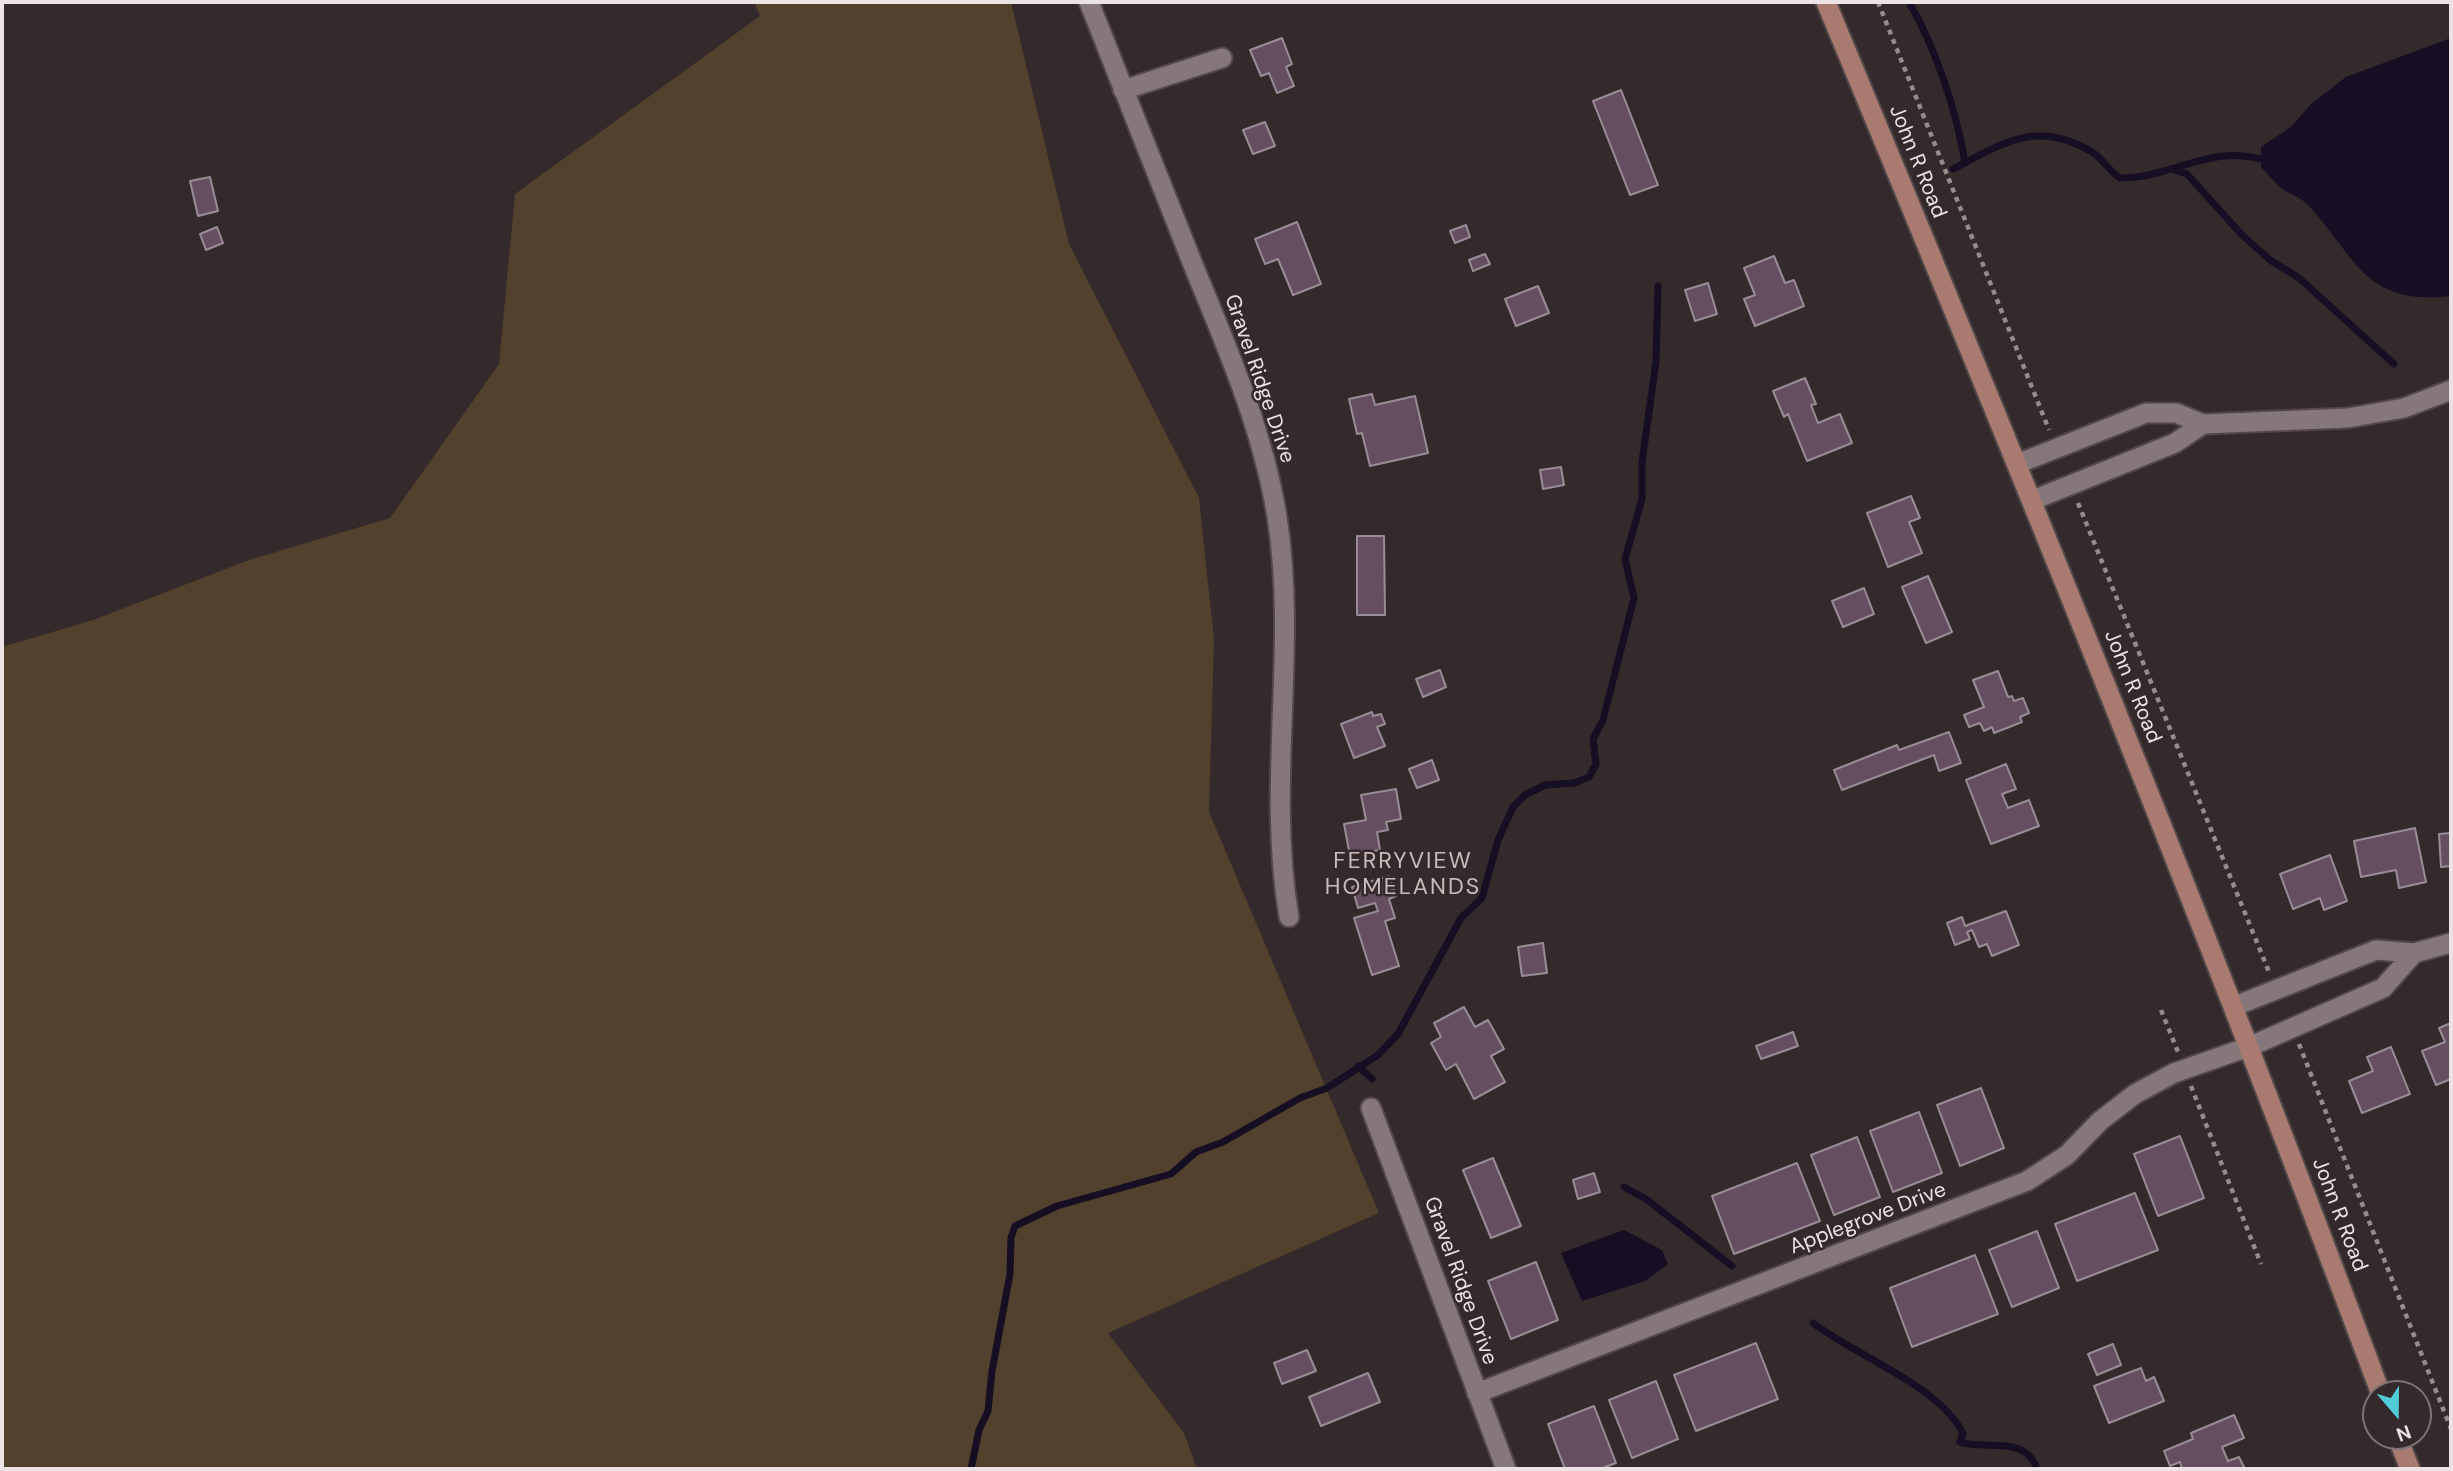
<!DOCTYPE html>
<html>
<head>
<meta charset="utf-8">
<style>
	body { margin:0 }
	#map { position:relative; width:2453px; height:1471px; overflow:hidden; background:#34292b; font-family:"DM Sans",sans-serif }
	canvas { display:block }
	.frame { position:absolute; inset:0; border:4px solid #ebe3e4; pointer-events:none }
	.north { position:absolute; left:2362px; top:1380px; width:70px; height:70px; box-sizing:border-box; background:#34292b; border:2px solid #7d7375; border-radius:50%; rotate:160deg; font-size:19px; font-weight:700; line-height:28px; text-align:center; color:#ebe3e4 }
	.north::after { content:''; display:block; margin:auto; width:24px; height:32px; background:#52cbd9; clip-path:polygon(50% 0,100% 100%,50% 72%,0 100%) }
</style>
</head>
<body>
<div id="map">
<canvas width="2453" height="1471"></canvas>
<div class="frame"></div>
<div class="north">N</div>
</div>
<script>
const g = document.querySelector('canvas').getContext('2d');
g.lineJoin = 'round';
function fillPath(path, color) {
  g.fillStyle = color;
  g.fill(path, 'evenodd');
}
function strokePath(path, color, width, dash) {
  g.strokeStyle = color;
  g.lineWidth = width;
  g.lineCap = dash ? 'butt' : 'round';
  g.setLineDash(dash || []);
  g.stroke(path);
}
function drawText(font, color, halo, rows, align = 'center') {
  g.font = font + ' "DM Sans",sans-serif';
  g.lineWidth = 5;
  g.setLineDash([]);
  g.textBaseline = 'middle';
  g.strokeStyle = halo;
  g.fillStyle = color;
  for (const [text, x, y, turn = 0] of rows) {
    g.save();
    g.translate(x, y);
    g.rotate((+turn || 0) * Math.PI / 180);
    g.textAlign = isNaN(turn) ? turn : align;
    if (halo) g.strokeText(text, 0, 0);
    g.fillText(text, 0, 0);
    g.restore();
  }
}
const green = new Path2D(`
	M754 2H1011L1069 244 1199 498 1214 640 1209 812 1379 1213 1108 1333 1184 1433 1197 1469H2V647L93 620 249 560 390 518 499 364 515 194 760 16Z`);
const water = new Path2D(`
	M2451 38V296C2363 306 2357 257 2307 204 2299 196 2288 194 2280 187 2273 181 2267 173 2261 167V147L2291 127 2311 104 2346 77Z
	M1624 1230 1662 1250 1668 1264 1645 1281 1582 1301 1561 1253Z`);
const stream = new Path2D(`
	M1909 2C1936 49 1956 109 1965 163
	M1953 169C2004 143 2036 119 2092 152 2103 159 2109 171 2120 178 2175 178 2212 141 2270 162
	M2174 170 2187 174 2242 235 2270 260 2299 278 2394 364
	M1358 1066 1372 1079
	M1624 1187 1646 1199 1732 1266
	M1813 1323C1854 1355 1942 1387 1963 1434L1960 1442C1987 1451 2025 1434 2037 1469
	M971 1469 979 1430 988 1411 992 1371 1010 1274 1011 1238 1015 1226 1057 1206 1171 1174 1196 1152 1223 1142 1300 1098 1327 1088 1378 1055 1398 1034 1461 918 1482 898 1498 840 1513 807 1525 795 1545 785 1574 783 1589 777 1596 764 1593 739 1603 720 1634 598 1625 559 1642 499V462L1656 362 1658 286`);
const building = new Path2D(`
	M1282 38 1292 64 1286 67 1294 86 1277 93 1269 73 1261 76 1250 50Z
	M1621 90 1658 185 1630 195 1593 101Z
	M1265 122 1275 146 1253 154 1243 130Z
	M210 177 218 211 198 216 190 181Z
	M1297 222 1321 284 1293 295 1278 259 1265 264 1255 239Z
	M1466 225 1470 237 1455 243 1450 231Z
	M217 227 223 243 206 250 200 234Z
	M1485 254 1490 264 1473 271 1469 260Z
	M1774 256 1785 283 1794 280 1804 306 1755 326 1744 299 1755 295 1744 268Z
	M1708 283 1717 314 1695 321 1685 290Z
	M1538 286 1549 313 1516 326 1505 299Z
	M1805 378 1816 404 1811 405 1818 423 1840 414 1852 443 1807 461 1788 414 1784 417 1773 391Z
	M1372 394 1375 405 1415 396 1428 453 1370 466 1362 433 1357 434 1349 399Z
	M1561 467 1564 485 1543 489 1540 470Z
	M1911 496 1920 518 1909 522 1922 553 1888 567 1867 513Z
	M1357 536H1384L1385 615H1357Z
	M1928 576 1952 632 1926 643 1902 587Z
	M1864 588 1874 614 1843 627 1832 601Z
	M1440 670 1446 687 1423 697 1416 679Z
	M1998 671 2008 697 2012 696 2014 701 2023 698 2029 713 2020 717 2022 722 1994 733 1992 727 1984 731 1980 723 1969 727 1964 715 1984 707 1973 680Z
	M1372 712 1373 716 1381 714 1385 724 1377 727 1385 746 1354 758 1341 724Z
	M1949 732 1961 763 1939 771 1934 755 1842 790 1834 770 1897 745 1899 750Z
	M1432 760 1439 780 1417 788 1409 769Z
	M2006 764 2016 789 2002 794 2008 808 2029 800 2039 826 1991 844 1966 780Z
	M1396 789 1401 819 1386 822 1388 830 1377 832 1380 850 1350 856 1344 824 1366 820 1361 795Z
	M2415 828 2426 882 2399 888 2396 870 2361 877 2354 841Z
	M2451 833V866L2441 867 2439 834Z
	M2330 855 2347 901 2324 910 2320 898 2293 909 2280 874Z
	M1389 876 1396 896 1389 899 1395 918 1385 921 1399 966 1372 975 1354 918 1378 911 1375 903 1358 908 1352 887Z
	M2006 911 2019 945 1992 956 1987 944 1979 947 1972 930 1967 932 1970 939 1955 945 1947 923 1962 917 1965 926Z
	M1543 943 1547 973 1522 976 1518 947Z
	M1464 1007 1475 1027 1488 1020 1504 1049 1491 1056 1505 1082 1474 1099 1456 1064 1446 1070 1431 1043 1441 1037 1434 1023Z
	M2451 1023V1079L2436 1085 2422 1051 2445 1042 2439 1028Z
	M1793 1032 1798 1046 1761 1059 1756 1046Z
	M2391 1047 2410 1094 2362 1113 2349 1081 2373 1071 2367 1057Z
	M1981 1088 2004 1148 1960 1166 1937 1105Z
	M1919 1112 1942 1173 1893 1192 1870 1131Z
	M2180 1136 2204 1198 2158 1216 2134 1154Z
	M1857 1137 1880 1197 1834 1215 1811 1155Z
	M1493 1158 1521 1226 1491 1238 1463 1170Z
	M1797 1163 1820 1221 1734 1254 1712 1196Z
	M1594 1173 1600 1192 1578 1199 1573 1180Z
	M2135 1193 2158 1250 2077 1281 2055 1224Z
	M2037 1231 2059 1288 2012 1307 1989 1250Z
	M1975 1255 1998 1314 1912 1347 1890 1288Z
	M1536 1262 1558 1320 1511 1339 1488 1281Z
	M1756 1343 1778 1399 1696 1431 1674 1375Z
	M2113 1344 2121 1365 2097 1375 2088 1354Z
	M1307 1350 1316 1371 1282 1384 1274 1363Z
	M2141 1368 2146 1381 2154 1377 2164 1401 2109 1423 2094 1386Z
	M1368 1373 1380 1402 1321 1426 1309 1397Z
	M1656 1381 1678 1439 1632 1458 1609 1400Z
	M1594 1406 1616 1463 1600 1469H1565L1548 1424Z
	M2234 1415 2244 1438 2222 1447 2228 1461 2239 1457 2245 1469H2182L2180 1462 2170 1466 2164 1451 2193 1439 2191 1433Z`);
const path = new Path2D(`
	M1878 2 2049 430
	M2078 503 2269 972
	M2161 1010 2178 1052
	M2299 1044 2451 1429
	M2191 1086 2261 1264`);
const minor = new Path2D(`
	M1089 2C1124 92 1160 182 1196 272 1229 352 1263 431 1277 517 1298 649 1266 784 1289 917
	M1123 90 1222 58
	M2017 464 2146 413H2176L2203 424 2348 418 2404 408 2451 390
	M2033 500 2175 443 2203 424
	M2235 1006 2376 950 2414 953 2451 943
	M1371 1108 1506 1469
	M1477 1393 2027 1181 2067 1155 2100 1121 2135 1094 2174 1073 2251 1046 2383 988 2414 953`);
const secondary = new Path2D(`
	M1826 2C2018 463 2206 926 2381 1394
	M2397 1436 2410 1469`);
const streetNames = [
	["John R Road",1917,162,68],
	["Gravel Ridge Drive",1259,379,71],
	["John R Road",2132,687,68],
	["John R Road",2339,1215,69],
	["Applegrove Drive",1868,1219,-21],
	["Gravel Ridge Drive",1460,1281,70]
];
const neighbourhoodNames = [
	["FERRYVIEW",1403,862],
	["HOMELANDS",1403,888]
];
fillPath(green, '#52412c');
fillPath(water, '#160e22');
strokePath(stream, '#160e22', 7);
fillPath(building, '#654e60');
strokePath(building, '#988d96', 2);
strokePath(minor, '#524849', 23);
strokePath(secondary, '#524849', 23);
strokePath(path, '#958c8e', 4.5, [5, 5]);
strokePath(minor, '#86787a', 19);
strokePath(secondary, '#a87a70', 19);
drawText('21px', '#ebe3e4', '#34292b', streetNames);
g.letterSpacing = '2px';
drawText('23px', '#cabbbd', '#34292b', neighbourhoodNames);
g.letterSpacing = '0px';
</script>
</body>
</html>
